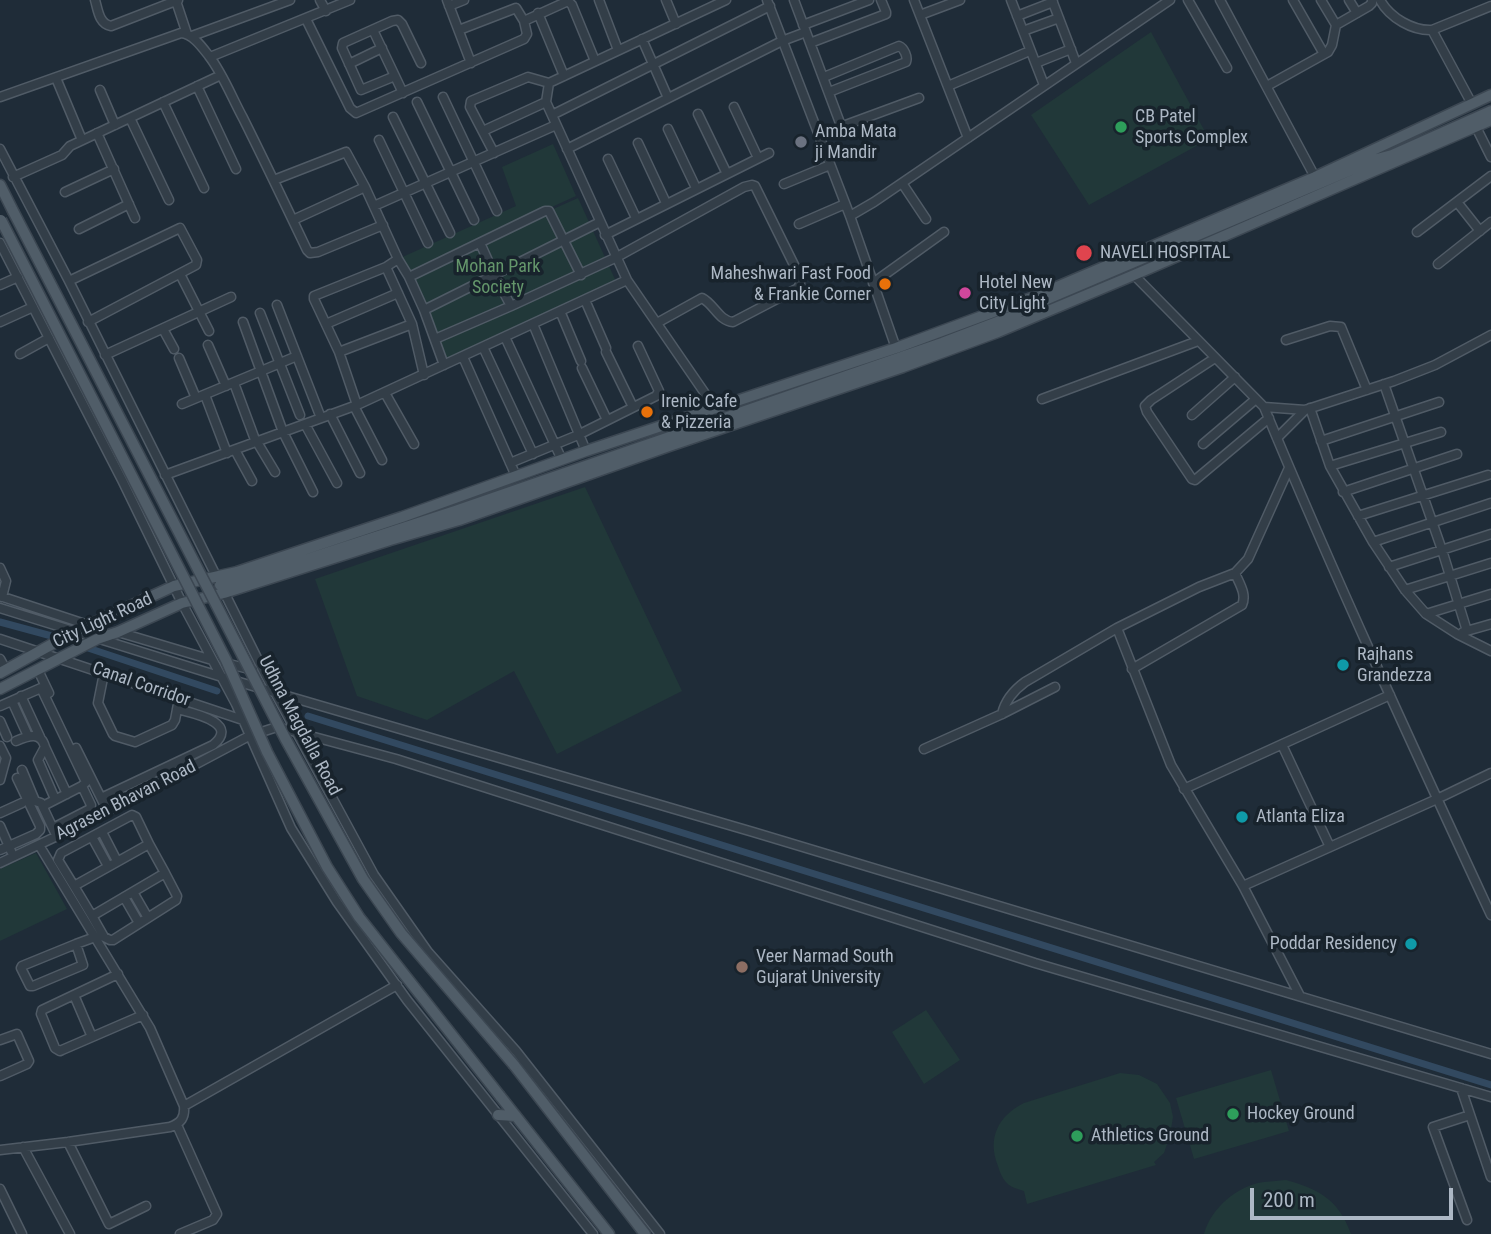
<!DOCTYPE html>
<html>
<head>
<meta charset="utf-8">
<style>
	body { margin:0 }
	#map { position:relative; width:1491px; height:1234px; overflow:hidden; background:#1f2c38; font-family:"Roboto Condensed",sans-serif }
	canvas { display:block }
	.scale { position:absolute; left:1250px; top:1188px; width:203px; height:32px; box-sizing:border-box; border:4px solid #adb8c5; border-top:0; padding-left:9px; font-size:21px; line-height:24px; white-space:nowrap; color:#adb8c5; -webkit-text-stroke:5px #18232c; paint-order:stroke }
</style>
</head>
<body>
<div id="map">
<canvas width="1491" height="1234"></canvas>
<div class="scale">200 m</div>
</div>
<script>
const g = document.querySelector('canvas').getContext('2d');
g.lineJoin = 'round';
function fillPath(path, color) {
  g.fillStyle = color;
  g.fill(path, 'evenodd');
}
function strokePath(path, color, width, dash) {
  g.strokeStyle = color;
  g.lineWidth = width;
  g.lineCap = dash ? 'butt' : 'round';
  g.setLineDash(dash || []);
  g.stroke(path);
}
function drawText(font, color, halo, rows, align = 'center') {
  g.font = font + ' "Roboto Condensed",sans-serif';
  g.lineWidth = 7;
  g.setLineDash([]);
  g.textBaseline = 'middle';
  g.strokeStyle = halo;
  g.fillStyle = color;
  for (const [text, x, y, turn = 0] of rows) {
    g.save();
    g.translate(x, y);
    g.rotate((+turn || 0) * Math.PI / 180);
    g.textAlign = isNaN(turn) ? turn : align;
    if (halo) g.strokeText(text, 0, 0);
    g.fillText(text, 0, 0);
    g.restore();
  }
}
const green = new Path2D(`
	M1151 32 1209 139 1089 205 1031 115Z
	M553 144 576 196 523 220 524 222 578 198 618 286 445 364 398 259 516 206 502 167Z
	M585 487 682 691 557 754 514 671 427 720 357 696 315 579Z
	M36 853 67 909 0 941V869Z
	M926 1010 960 1060 924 1084 892 1032Z
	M1271 1070 1289 1131 1194 1159 1176 1098Z
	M1120 1073 1139 1075 1157 1084 1170 1103 1173 1117 1170 1135 1164 1153 1154 1162 1156 1165 1027 1204 1024 1191C1019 1189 1013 1188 1009 1185 1003 1180 1000 1173 998 1166 987 1138 998 1116 1024 1103Z
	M1286 1180C1319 1189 1339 1200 1351 1234H1204C1211 1208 1238 1185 1264 1182 1271 1181 1279 1181 1286 1180Z`);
const canal = new Path2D(`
	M0 622 59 638
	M88 648 217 691
	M308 716 1491 1085`);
const minor = new Path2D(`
	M95 0C98 10 99 24 111 26L178 0
	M320 0 326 11
	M447 0 471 63
	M599 0 618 50
	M666 0 676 24
	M767 0 850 216 897 351
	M794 0 840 123 843 126 919 98
	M914 0 968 138
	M1011 0 1044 85
	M1052 0 1076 63
	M1188 0 1227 68
	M1220 0 1315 177
	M1293 0 1324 54
	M1321 0 1336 25
	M1349 0 1357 13
	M1380 0C1390 18 1413 31 1432 30
	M176 1 187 34
	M449 6 464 0
	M538 13 564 76
	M920 15 960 0
	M1017 16 1053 2
	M306 19 350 108 356 113 524 39 527 34 524 21 516 8 459 30
	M524 21 568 1 572 5 595 61
	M803 25 869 0
	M373 30 403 93
	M1023 31 1059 18
	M192 36 290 0
	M642 39 668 98
	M810 43 886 14V12L881 0
	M210 57 350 0
	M1036 63 1071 49
	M349 64 382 48
	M395 76 361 90 342 48 343 43 392 21 398 20 402 24 421 63
	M824 77 899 46C904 48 908 57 906 62L829 92
	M56 78 82 140
	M197 86 236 169
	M948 86 1025 53
	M1267 86 1328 52 1332 45 1336 25 1369 6 1372 3V0
	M100 90 115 125
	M0 97 181 33C193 34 202 47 209 56 223 74 232 98 243 118 265 162 286 206 307 250L310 253 318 252 383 225
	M443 97 497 211
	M163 102 204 188
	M417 102 474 220
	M1472 104 1432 30 1491 6
	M734 107 758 158
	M698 114 727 174
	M552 115 770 6
	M393 117 450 233
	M130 118 169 200
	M1476 127 1491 157
	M668 129 696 188
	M483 131 546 102
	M97 133 135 218
	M379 140 428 243
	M638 143 666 203
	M0 149 69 281 265 674 374 875 428 952 516 1051 660 1234
	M567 149 782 41 806 32
	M494 153 470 107 471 101 528 77 549 83
	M608 159 636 218
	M13 177 62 155 70 146 221 75
	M274 180 346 152 365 187 398 259 409 277 424 310 444 365
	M902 183 926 219
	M784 184 830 165
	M65 192 114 169
	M1457 202 1480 231
	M374 206 556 125
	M850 216 874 202 1170 0
	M293 220 365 187
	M799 224 845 204
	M79 229 129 204
	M1417 232 1491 176
	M605 235 769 153
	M0 243 122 480 182 603 236 704 291 828 337 902 407 1000 593 1234
	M480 243 495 276 511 306
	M1438 264 1491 222
	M386 267 412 324 424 375
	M180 274 209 331
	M1134 275 1264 407 1305 410 1394 381 1435 365 1491 335
	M409 277 545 211H549L581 275
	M69 281 180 228 197 260 196 265 88 322
	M873 283 944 232
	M0 285 18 277
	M585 300 606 348
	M277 305 321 418
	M424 310 600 222
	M560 311 581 361
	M260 313 300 415
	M0 322 33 307
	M243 322 283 432 313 492
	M326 324 398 293
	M533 324 586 451
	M163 329 174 349
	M505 337 562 460
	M435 339 511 306 617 257 744 187 752 185 755 186 800 277V284L798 288 733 322C719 321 714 304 702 298L657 323
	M1286 340 1330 326 1341 327 1367 390
	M208 345 226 386
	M483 347 533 454
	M339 352 412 324
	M606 352 633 407
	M20 354 49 338
	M105 355 231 297
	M463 357 516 476
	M179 358 196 398
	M1215 358 1151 400 1145 406 1147 412 1192 479 1195 480 1269 418
	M582 368 607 420
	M234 383 254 437 275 472
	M1384 384 1442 550 1467 631
	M385 393 414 444
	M205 395 227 453
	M1042 399 1198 341
	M182 404 297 356
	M357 405 339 352 314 299V296L386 267 398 259
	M354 406 382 460
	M1264 407C1335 578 1413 747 1491 915
	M715 408 627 280 546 102 549 83 726 0
	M1310 408 1330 466 1373 542 1405 590 1426 614 1457 634 1491 651
	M330 414 360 473
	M1192 415 1235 377
	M305 424 337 483
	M1277 438 1305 410
	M1321 441 1439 402
	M1203 444 1256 399
	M235 450 252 481
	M510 463 578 435 656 396 659 391 638 346
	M1330 466 1441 432
	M165 475 357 405 627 280
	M1343 492 1457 454
	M1358 516 1488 475
	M1373 542 1491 503
	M1389 567 1491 534
	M0 568 6 581 2 597
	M1405 590 1491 563
	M0 596 88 625
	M0 608 222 677 753 832 1491 1054
	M1426 614 1491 594
	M1117 628 1171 765 1243 886 1300 996
	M118 632 212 660
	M1463 632 1491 624
	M0 639 243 720
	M0 659 6 670
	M225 663 253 670
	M1132 669 1242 605C1247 594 1239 583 1235 573
	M38 670 49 693
	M104 673 98 703 113 734 115 736 135 742 172 725 175 720 178 704
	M21 696 40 737
	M12 701 28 736
	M0 706 41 688 85 780 86 782 82 786 43 806
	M1002 714C1005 701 1014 690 1025 682L1117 628 1199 587 1235 573 1248 559 1289 468
	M0 721 7 737
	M16 741C28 736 41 731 45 747L38 760 55 799
	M0 746 6 758 0 780
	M45 747 67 794
	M76 748 108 812
	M924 749 1002 714 1055 687
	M1284 749 1330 847
	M22 770 35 801 41 803 57 837
	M1184 789 1390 695
	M101 798 213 745C241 722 191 713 177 709
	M0 813 22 803
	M0 826 11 851
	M53 828 90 809 91 805 82 786
	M102 832 117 861
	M92 837 108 866
	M149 844 165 873 92 916 74 886Z
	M0 850 36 834 40 830V826L17 778
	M0 863 89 821 249 736 277 727 396 759 1035 963 1491 1097
	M74 886 58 860 61 853 132 815 136 817 149 844
	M1243 886 1437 799 1491 773
	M133 892 148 918
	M124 897 139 923
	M92 916 104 937 110 940H113L176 900 177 896 165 873
	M76 944 83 965 33 986H30L21 968 22 966 76 944 95 937
	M118 974 42 1010 41 1014 55 1048 60 1051 62 1050 143 1015
	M74 995 92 1037
	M0 1040 17 1034 29 1061 27 1064 0 1076
	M1461 1088 1491 1177
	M184 1106 397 985
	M177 1125 217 1214 213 1220 180 1234
	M68 1142 109 1224 146 1206
	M23 1147 70 1234
	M0 1150 68 1142 170 1127C181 1123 185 1118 184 1106L150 1028 39 845
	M0 1189 22 1234
	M1467 1220 1433 1127 1470 1115`);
const major = new Path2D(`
	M0 185 13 211
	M220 585 263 571 277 569 455 511 942 343 1013 316 1024 309 1377 159 1392 155 1491 111
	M0 673 76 631 174 586 237 572 402 517 586 451 896 348 1031 298 1315 177 1491 95
	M0 689 97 639 118 632 182 603 224 593 390 540 459 520 669 446 903 367 998 332 1134 275 1491 120
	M514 1065 645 1234
	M500 1096 609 1234
	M498 1115 516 1116`);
const majorBridge = new Path2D(`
	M13 211 285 738 363 879 401 933 514 1065
	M1 220 226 660 267 752 327 867 359 917 500 1096`);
const markers = [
	[1121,127,7,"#2e9e5b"],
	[801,142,7,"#6b7280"],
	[1084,253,9,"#e0444e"],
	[885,284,7,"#e8710a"],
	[965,293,7,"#d1479c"],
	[647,412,7,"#e8710a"],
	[1343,665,7,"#0f9aa8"],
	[1242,817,7,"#0f9aa8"],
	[1411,944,7,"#0f9aa8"],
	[742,967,7,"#8d6e63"],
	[1233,1114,7,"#2e9e5b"],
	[1077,1136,7,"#2e9e5b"]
];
const poiNames = [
	["CB Patel",1135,117],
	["Sports Complex",1135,138],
	["Amba Mata",815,132],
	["ji Mandir",815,153],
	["NAVELI HOSPITAL",1100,253],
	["Maheshwari Fast Food",871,274,"right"],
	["& Frankie Corner",871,295,"right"],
	["Hotel New",979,283],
	["City Light",979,304],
	["Irenic Cafe",661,402],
	["& Pizzeria",661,423],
	["Rajhans",1357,655],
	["Grandezza",1357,676],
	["Atlanta Eliza",1256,817],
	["Poddar Residency",1397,944,"right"],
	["Veer Narmad South",756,957],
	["Gujarat University",756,978],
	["Hockey Ground",1247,1114],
	["Athletics Ground",1091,1136]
];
const parkNames = [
	["Mohan Park",498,267],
	["Society",498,288]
];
const streetNames = [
	["City Light Road",103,621,-25],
	["Canal Corridor",141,685,19],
	["Udhna Magdalla Road",299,726,62],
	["Agrasen Bhavan Road",126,801,-27]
];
fillPath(green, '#213839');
strokePath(canal, '#324960', 7);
strokePath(minor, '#505b66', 11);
strokePath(major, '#3c4752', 13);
strokePath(minor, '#333e48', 8);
strokePath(major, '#505d68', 10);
strokePath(majorBridge, '#3c4752', 13, []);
strokePath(majorBridge, '#505d68', 10);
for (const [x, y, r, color] of markers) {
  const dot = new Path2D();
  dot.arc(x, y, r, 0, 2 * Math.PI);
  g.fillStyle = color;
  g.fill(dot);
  strokePath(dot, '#18232c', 2.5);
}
drawText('18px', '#adb8c5', '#18232c', poiNames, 'left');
drawText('18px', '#64966b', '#18232c', parkNames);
drawText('18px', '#adb8c5', '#18232c', streetNames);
</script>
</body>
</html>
